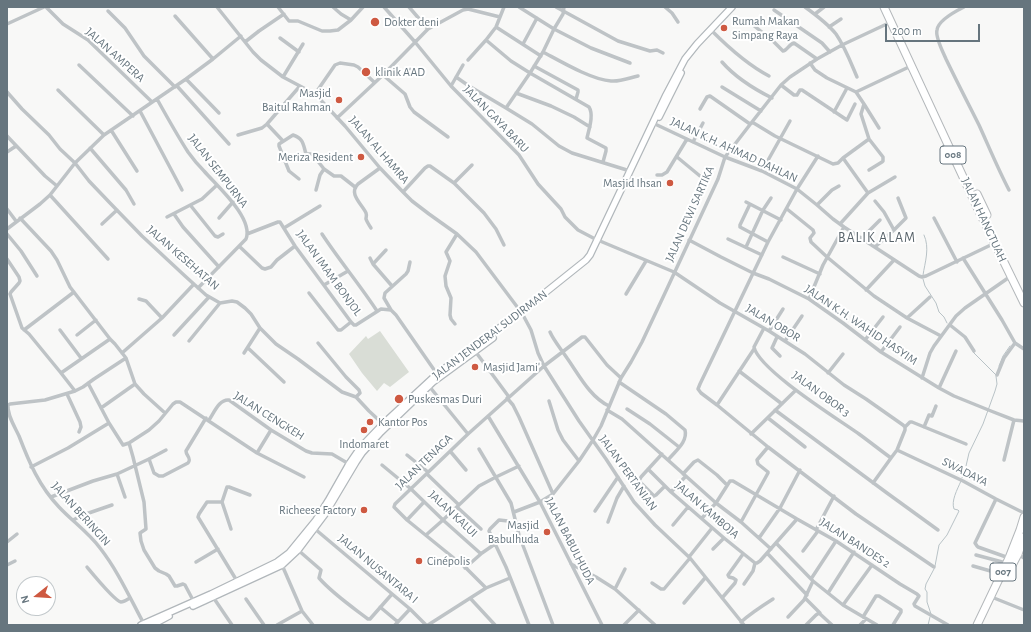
<!DOCTYPE html>
<html>
<head>
<meta charset="utf-8">
<style>
	body { margin:0 }
	#map { position:relative; width:1031px; height:632px; overflow:hidden; background:#f8f8f7; font-family:"Alegreya Sans",sans-serif }
	canvas { display:block }
	.frame { position:absolute; inset:0; border:8px solid #66757e; pointer-events:none }
	.north { position:absolute; left:16px; top:576px; width:40px; height:40px; box-sizing:border-box; background:#fff; border:1px solid #c2c8cb; border-radius:50%; rotate:253deg; font-size:11px; font-weight:700; line-height:16px; text-align:center; color:#66757e }
	.north::after { content:''; display:block; margin:auto; width:14px; height:18px; background:#ce5941; clip-path:polygon(50% 0,100% 100%,50% 72%,0 100%) }
	.scale { position:absolute; left:885px; top:24px; width:95px; height:18px; box-sizing:border-box; border:2px solid #66757e; border-top:0; padding-left:5px; font-size:12px; line-height:14px; white-space:nowrap; color:#66757e; -webkit-text-stroke:3px #fff; paint-order:stroke }
</style>
</head>
<body>
<div id="map">
<canvas width="1031" height="632"></canvas>
<div class="frame"></div>
<div class="north">N</div>
<div class="scale">200 m</div>
</div>
<script>
const g = document.querySelector('canvas').getContext('2d');
g.lineJoin = 'round';
function fillPath(path, color) {
  g.fillStyle = color;
  g.fill(path, 'evenodd');
}
function strokePath(path, color, width, dash) {
  g.strokeStyle = color;
  g.lineWidth = width;
  g.lineCap = dash ? 'butt' : 'round';
  g.setLineDash(dash || []);
  g.stroke(path);
}
function drawText(font, color, halo, rows, align = 'center') {
  g.font = font + ' "Alegreya Sans",sans-serif';
  g.lineWidth = 4;
  g.setLineDash([]);
  g.textBaseline = 'middle';
  g.strokeStyle = halo;
  g.fillStyle = color;
  for (const [text, x, y, turn = 0] of rows) {
    g.save();
    g.translate(x, y);
    g.rotate((+turn || 0) * Math.PI / 180);
    g.textAlign = isNaN(turn) ? turn : align;
    if (halo) g.strokeText(text, 0, 0);
    g.fillText(text, 0, 0);
    g.restore();
  }
}
const green = new Path2D(`
	M380 331 409 372 390 387 384 383 377 391 362 373 349 354 366 336 368 339Z`);
const stream = new Path2D(`
	M923 275C925 262 930 248 924 235
	M923 279 925 286 936 303 939 312 944 317 947 323
	M973 352 996 375
	M999 366 1003 356 1010 346
	M962 478 966 466 969 453 983 424 995 391 997 384 996 376
	M935 566 939 545 947 535 959 511 958 510 954 509C951 501 957 490 961 481
	M931 614 927 602V592L925 589 926 584 934 569
	M928 625 930 617`);
const street = new Path2D(`
	M46 7 63 24 88 40 152 102
	M217 7 253 52 261 60 283 77 315 94 345 126 380 168 403 192 412 201 429 214 457 234 476 252 521 312
	M278 7 289 21H298L322 31H330L338 30 351 20
	M333 7 341 14 351 20 363 7
	M384 7 415 42 451 86 519 155 538 184 561 209 565 217 578 230 597 240
	M409 7 428 29
	M519 7 554 29 591 48 630 63
	M556 7 618 41 650 51 657 50 663 53
	M665 7 672 13 678 22
	M805 7C816 15 828 24 836 34 845 47 851 63 857 77
	M964 7C956 11 938 20 937 30 935 37 943 52 946 59 957 82 968 103 979 125 989 147 998 169 1009 190
	M774 10 822 43 830 52
	M108 11 125 28 144 56 175 87
	M815 14 824 7
	M175 16 213 59
	M7 24 44 7
	M753 25 772 40 783 51C787 51 789 44 794 43L817 59
	M496 27 541 56
	M829 27 841 19
	M712 31C729 48 748 65 769 76
	M280 38 299 52
	M486 40 511 61 530 73 589 107C594 115 589 129 587 138L606 148V151L603 162
	M245 42 259 31 284 14
	M523 44 537 18
	M543 52C560 61 592 80 611 81 620 82 629 78 638 76
	M468 60 486 40 496 27 504 7
	M722 62C736 78 752 88 772 98
	M810 63 815 70 827 78 856 92 864 104 861 114 869 139
	M79 65 133 116
	M534 66 578 90V92L576 99
	M383 75 405 94 410 107 414 112 448 137
	M283 77 303 44
	M456 77 469 86 506 108 530 73 543 52 554 29 563 14 564 7
	M186 79 219 113
	M781 85 794 95H797L800 90H802L847 120 855 104
	M177 86 229 144
	M451 86 463 65
	M722 87 761 111
	M58 90 104 135
	M7 92 22 109 49 135 60 149 75 163 89 181 110 203 142 236 185 276 206 295 220 303 232 301 237 302 245 308 251 314 260 328 276 344 298 359 342 392 356 397 369 411 383 424
	M856 92 911 66
	M516 93 551 106 574 117 590 127
	M315 94 335 65 340 63 354 65 358 67 374 82
	M157 99C167 117 177 135 188 152 193 159 198 165 204 171 217 186 254 218 246 239L198 288
	M864 104 879 128
	M506 108 532 124 559 146 572 153 630 171
	M700 109 707 97 710 96 750 124
	M140 111 182 190
	M834 112 847 88
	M337 118 383 75 428 29 463 10 468 9 500 17
	M752 122 775 136 833 164 838 163 843 158 868 193
	M655 124 725 157 762 171 797 189 817 205 833 219 844 227 919 276 922 277 926 276 995 243
	M111 130 137 171
	M238 135 262 128 267 124
	M7 136 45 176 57 186
	M283 141 267 124 300 86
	M693 142 703 123
	M90 148 126 190 134 204
	M7 152 16 146
	M818 156 797 189 768 242 700 384 698 389 701 393 717 405 768 447 856 514 934 567
	M677 157 700 176
	M843 158 869 139 883 157V161L882 162 869 170
	M762 171 790 121
	M657 175H662L667 172 687 139
	M299 179 289 171 279 146V144L293 135C304 139 303 144 306 154H311L313 155 324 169 334 176H341L355 187
	M454 183 472 165
	M316 190 320 175 324 169
	M403 192 425 168 428 166H430L454 183 484 213 496 229 504 245
	M50 195 108 259
	M746 202 781 220
	M750 204 740 225V227L768 242
	M817 205 832 190 839 186
	M191 206 215 236 218 237 223 234
	M7 209 16 221
	M787 209 813 230 814 233 810 238 811 242 827 257 874 296 907 318 941 336
	M174 214 183 227 219 267
	M167 217 202 199 217 185
	M20 218 51 251 57 260 70 287 110 339 115 344 126 358 135 384 144 394 165 413
	M219 218 233 202
	M934 218 957 262
	M102 224 117 210
	M840 224 868 193 895 177
	M284 228 320 206
	M371 228C369 225 367 222 366 219 366 216 367 216 366 213 362 204 348 194 358 184L380 168
	M7 229 40 204 50 195 75 163 104 135 186 79 213 59 241 36
	M894 230 906 218 898 198
	M7 234 21 251 37 276
	M247 234 278 222H280L295 246 351 322 354 325H356L381 309 391 310 396 315 437 374
	M322 234C339 260 360 285 377 311
	M862 238 880 220
	M728 239 762 255
	M689 240 721 257 753 273 769 279 809 299 843 323 881 352 939 388 954 396 991 411 1014 420 1024 421
	M600 241 674 272 720 303 769 331 805 354 844 385 866 399 903 425 905 427V430L897 450 891 458C880 450 870 442 859 434 838 419 759 370 754 347L764 328
	M239 246 262 268 265 269 271 267 277 260 295 246
	M746 247 763 210 771 198
	M875 247 894 230 884 212 875 201
	M783 257 820 274
	M370 258 373 264 392 286
	M963 258 1002 320 1015 343 1024 349
	M7 259 19 277 20 281 19 283 11 292 10 294 22 328 29 334 61 373 75 391
	M373 264 386 250
	M324 285 348 271
	M866 290 894 260
	M309 293 338 330H341L351 322
	M626 294 646 261
	M139 299 146 301 162 318
	M809 299 823 265 844 227
	M391 310 384 298 385 293 406 274 408 271 410 262
	M523 315 531 330 538 353 544 366 579 421 606 459 634 502 655 525 690 558 744 625
	M907 318 930 297
	M455 324 451 319 450 315 451 298 446 286 445 276 450 261 446 252 457 234
	M950 325 965 337 974 351
	M24 330 74 292
	M60 330 81 358
	M769 331 783 309
	M550 332C554 341 561 349 567 358 579 375 590 397 609 406
	M77 335 96 320
	M174 335 209 297
	M777 337 772 348 780 356
	M865 340 883 317
	M189 341 220 303
	M785 341 802 316
	M318 343 346 377 359 390 360 393 356 397
	M248 348 284 382
	M475 351 509 397
	M881 352 900 327
	M122 353 162 318 194 284
	M244 353 260 328
	M126 358 94 379 83 387 75 391 45 400 10 404 8 405C7 415 15 427 19 436 29 462 39 486 59 507 72 521 88 532 100 548 118 571 130 598 144 624
	M739 371 782 404
	M61 373 110 339
	M828 373 843 354
	M997 375 1004 358 1015 343
	M922 378 930 353 934 346 956 316 965 308 1011 276
	M619 382 666 414 685 430C688 442 675 451 668 460
	M88 383 109 423 123 445 129 443 149 430 159 421 173 404 176 402H180L257 453 304 477
	M429 386 468 434 544 366 582 337H585L607 365 621 378
	M939 388 956 351
	M67 394 80 422 81 427 79 432
	M507 398 513 405 519 417 553 494
	M549 401 558 430 563 440 579 461
	M717 405 754 349
	M101 408 135 384
	M627 409 650 424 679 447
	M607 410 622 419 716 503 741 522 771 549
	M775 410 887 493 938 530
	M488 416 540 502 602 625
	M768 418 805 447
	M209 420C214 413 219 399 229 400L271 430 306 451 312 453 332 454 349 464
	M905 427 910 422H912L966 444
	M924 427 929 415 932 416 936 406
	M468 434 395 504 394 507 407 520 466 568 486 588
	M751 434 796 390
	M129 443 133 457 144 502 146 529 140 533 141 541 144 550 155 568 159 571 166 574 169 576 175 586H177L183 584 185 585 194 602
	M479 449 511 503 519 535 553 625
	M897 450 963 481 996 499 1024 513
	M450 451 466 470
	M257 453 271 430
	M662 454 641 477 639 481 654 496 656 495 665 486
	M407 455 428 472
	M149 459 154 473 159 476H163L188 463C192 458 186 456 186 451L206 418
	M1004 460 1014 420
	M382 465 411 489 443 520 480 553H482L495 544
	M31 467 68 448 109 423
	M648 469 671 492 724 538 755 563
	M117 474 125 497
	M427 474 459 505
	M683 474 694 462 698 460 717 475 727 485
	M873 483 891 458
	M671 492 686 476
	M51 497 93 481 117 474 149 459 166 450
	M996 499 975 543 977 546 978 547 1009 558
	M222 502H207L199 514 198 517 237 581
	M457 507 481 529
	M595 511 618 477
	M514 512 540 502 553 494 579 461 593 440 601 426 621 378 631 362 642 342 665 293 718 179 725 157 752 122 781 85 790 77 817 59 842 45 891 22
	M702 518 716 503 730 481H733L797 519 836 541 900 584 917 594 919 596 914 604 915 606 948 625
	M73 520 83 515 112 505
	M407 520 424 502
	M508 521 499 520 490 529 489 531 506 567 529 625
	M608 522 617 498 624 486
	M741 522 768 473V472L758 464 757 460 768 447
	M673 525 688 507
	M231 529 222 502 227 487H229L250 495
	M315 529 410 609 426 625
	M816 530 834 496
	M426 535 443 520 479 486 496 477 519 466
	M759 538 780 508 800 470
	M7 542 17 534
	M776 543 813 581 843 605 877 625
	M713 549 724 538
	M298 550 321 570 319 578C333 594 351 606 368 619H370L392 594
	M803 551 818 531
	M767 553 807 595
	M1018 554 1024 558
	M976 555 1006 563
	M689 557 712 528
	M196 562 218 549
	M571 564 596 577 615 589 655 625
	M7 565 15 561
	M282 565 302 611 313 625
	M973 566 1001 574
	M87 567C92 573 115 601 121 602 124 602 128 599 130 598
	M465 568 482 553
	M811 579 836 541
	M652 583 661 589H664L690 558
	M744 584 753 571 755 563H757L760 561 797 519
	M615 589 625 569
	M828 593 854 552
	M213 597 232 625
	M470 598 495 625
	M722 598 735 583 736 580 733 578 729 577 728 575 743 554
	M805 598 820 613
	M994 598 1024 610
	M246 599 264 625
	M684 603 705 578
	M843 605 872 565
	M380 607 398 622
	M788 617 804 600 813 581
	M863 617 876 596H879L901 610V612L893 625
	M741 622C751 613 762 606 773 599
	M277 625 302 611
	M395 625 410 609
	M428 625 486 588 510 578
	M624 625 639 610
	M806 625 816 615 819 613 832 625
	M860 625 866 619`);
const secondary = new Path2D(`
	M659 117 681 73
	M193 606 282 565 298 550 325 514 356 462 362 453 381 432 433 382 493 338
	M141 625 211 594 277 562 289 553 316 520 328 501 349 464 360 448 383 424 437 374 521 312 586 260 590 255 666 95 685 59 697 44 732 7
	M152 625 169 616`);
const highway = new Path2D(`
	M884 7 977 207 1024 303
	M977 194 987 215
	M1007 575 1018 554 1024 537
	M977 625 1009 558 1020 530 1024 517`);
const markers = [
	[375,22,5,"#ce5941"],
	[724,28,4,"#ce5941"],
	[366,72,5,"#ce5941"],
	[339,100,4,"#ce5941"],
	[361,157,4,"#ce5941"],
	[670,183,4,"#ce5941"],
	[475,367,4,"#ce5941"],
	[399,399,5,"#ce5941"],
	[370,422,4,"#ce5941"],
	[364,430,4,"#ce5941"],
	[364,510,4,"#ce5941"],
	[547,532,4,"#ce5941"],
	[419,561,4,"#ce5941"]
];
const shields = [
	[953,155,26],
	[1003,572,26]
];
const shieldNames = [
	["008",953,155],
	["007",1003,572]
];
const poiNames = [
	["Rumah Makan",732,21],
	["Simpang Raya",732,35],
	["Dokter deni",384,22],
	["klinik A'AD",375,72],
	["Masjid",331,93,"right"],
	["Baitul Rahman",331,107,"right"],
	["Meriza Resident",353,157,"right"],
	["Masjid Ihsan",662,183,"right"],
	["Masjid Jami'",483,367],
	["Puskesmas Duri",408,399],
	["Kantor Pos",378,422],
	["Indomaret",364,444,"center"],
	["Richeese Factory",356,510,"right"],
	["Masjid",539,525,"right"],
	["Babulhuda",539,539,"right"],
	["Cinépolis",427,561]
];
const streetNames = [
	["JALAN AMPERA",115,55,42],
	["JALAN GAYA BARU",496,119,46],
	["JALAN AL HAMRA",379,150,49],
	["JALAN K.H. AHMAD DAHLAN",734,150,25],
	["JALAN SEMPURNA",218,171,52],
	["JALAN DEWI SARTIKA",690,214,-66],
	["JALAN HANGTUAH",984,220,65],
	["JALAN KESEHATAN",183,258,41],
	["JALAN IMAM BONJOL",329,273,54],
	["JALAN OBOR",773,323,31],
	["JALAN K.H. WAHID HASYIM",861,325,34],
	["JALAN JENDERAL SUDIRMAN",490,335,-37],
	["JALAN OBOR 3",821,394,36],
	["JALAN CENGKEH",269,416,32],
	["JALAN TENAGA",424,462,-44],
	["SWADAYA",965,472,27],
	["JALAN PERTANIAN",628,473,54],
	["JALAN KAMBOJA",707,510,41],
	["JALAN BERINGIN",81,514,48],
	["JALAN KALUI",453,514,43],
	["JALAN BABULHUDA",570,541,63],
	["JALAN BANDES 2",855,543,33],
	["JALAN NUSANTARA I",378,569,40]
];
const quarterNames = [
	["BALIK ALAM",877,238]
];
fillPath(green, '#d9ddd6');
strokePath(stream, '#b8c2c6', 1);
strokePath(secondary, '#b1b7bb', 8);
strokePath(highway, '#b4b8bb', 9);
strokePath(street, '#bec3c6', 3.5);
strokePath(secondary, '#fff', 5.5);
strokePath(highway, '#fff', 7);
for (const [x, y, r, color] of markers) {
  const dot = new Path2D();
  dot.arc(x, y, r, 0, 2 * Math.PI);
  g.fillStyle = color;
  g.fill(dot);
  strokePath(dot, '#fff', 1.5);
}
for (const [x, y, w] of shields) {
  const box = new Path2D();
  box.roundRect(x - w / 2, y - 9, w, 18, 3);
  g.fillStyle = '#fff';
  g.fill(box);
  strokePath(box, '#66757e', 1);
}
drawText('bold 11px', '#66757e', null, shieldNames);
drawText('12px', '#66757e', '#fff', poiNames, 'left');
drawText('12px', '#66757e', '#fff', streetNames);
g.letterSpacing = '1px';
drawText('14px', '#58636a', '#fff', quarterNames);
g.letterSpacing = '0px';
</script>
</body>
</html>
